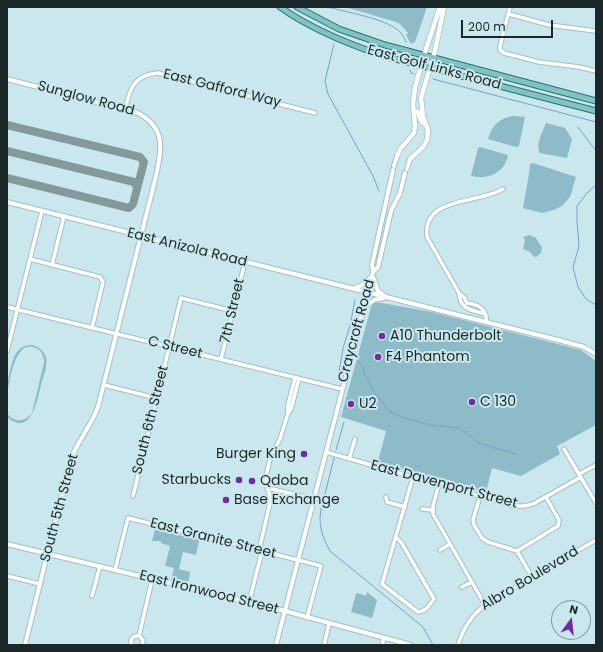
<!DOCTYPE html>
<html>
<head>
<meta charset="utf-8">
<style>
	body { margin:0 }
	#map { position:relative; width:603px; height:652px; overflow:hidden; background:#cae7ee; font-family:Poppins,sans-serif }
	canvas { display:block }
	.frame { position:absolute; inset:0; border:8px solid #1c2729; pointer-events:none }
	.north { position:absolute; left:551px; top:600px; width:40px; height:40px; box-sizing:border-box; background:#cae7ee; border:1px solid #849a9f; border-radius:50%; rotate:15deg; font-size:11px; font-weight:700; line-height:16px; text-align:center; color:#1c2729 }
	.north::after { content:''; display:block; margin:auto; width:14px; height:18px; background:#6f2da2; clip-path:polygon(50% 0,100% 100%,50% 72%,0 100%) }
	.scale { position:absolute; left:461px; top:20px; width:92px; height:18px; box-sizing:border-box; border:2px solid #1c2729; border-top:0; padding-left:5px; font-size:12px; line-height:14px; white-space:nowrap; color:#1c2729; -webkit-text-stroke:3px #cae7ee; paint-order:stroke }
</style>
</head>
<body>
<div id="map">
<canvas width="603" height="652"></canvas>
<div class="frame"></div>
<div class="north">N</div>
<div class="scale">200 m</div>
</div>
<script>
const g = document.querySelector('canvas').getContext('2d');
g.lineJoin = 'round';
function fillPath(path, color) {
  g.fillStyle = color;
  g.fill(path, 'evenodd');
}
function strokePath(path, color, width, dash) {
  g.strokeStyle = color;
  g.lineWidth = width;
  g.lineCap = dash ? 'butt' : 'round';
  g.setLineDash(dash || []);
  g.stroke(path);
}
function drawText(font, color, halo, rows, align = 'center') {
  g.font = font + ' Poppins,sans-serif';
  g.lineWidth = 4;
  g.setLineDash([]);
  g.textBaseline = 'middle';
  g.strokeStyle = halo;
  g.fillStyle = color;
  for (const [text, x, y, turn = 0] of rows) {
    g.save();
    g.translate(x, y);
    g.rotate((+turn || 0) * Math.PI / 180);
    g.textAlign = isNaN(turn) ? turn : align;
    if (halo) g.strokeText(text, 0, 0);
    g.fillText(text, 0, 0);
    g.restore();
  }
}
const green = new Path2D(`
	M345 7H427L415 42 411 44 406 35 408 33 400 24 396 22Z
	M513 116 525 117 519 146 516 147 488 139C492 125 500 118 513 116Z
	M546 123 565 128 572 139 567 158 540 153C535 145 543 131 546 123Z
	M480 147 508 155C505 173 488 180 471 176L478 148Z
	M533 163 576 177 570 197 562 206 554 210 542 213 523 208C525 194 529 179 530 164Z
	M529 235 536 238 542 248 541 253 536 257 533 256 530 252 523 249 525 240 523 237Z
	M376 302 432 312 581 350 596 361V425L557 446 560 454 521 476 492 468 486 492 378 462 386 431 341 417 371 307 373 303Z
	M32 345C39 347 44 351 46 357 48 366 43 377 41 385 37 400 32 436 8 418L7 414C15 423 25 422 32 413L44 363C44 358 43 353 38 349 15 335 10 381 7 394 7 384 11 358 18 351 22 346 27 345 32 345Z
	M155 529 199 540 196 555 183 552 179 569 190 572 188 584 171 580 174 568 165 566 170 546 161 543V541H152Z
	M367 592 377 600 372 618 351 612 356 594 357 593 366 596Z`);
const stream = new Path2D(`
	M327 7C346 12 389 19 401 33 403 36 405 39 406 42
	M334 44 325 81 328 94 373 176 379 191
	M410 70 411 73 414 74
	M433 79 596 122
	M578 127 596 151
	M596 185 587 193 577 206V221L579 246 573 267 578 287 586 299 596 305
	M356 358 363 368 365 375 374 392 388 410 399 416 429 425 459 428 467 433 478 443 517 454
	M339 372 343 348 350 326 355 300
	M336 450 344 422
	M324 498 334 458
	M322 505C317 522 322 537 330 551L423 627 433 645`);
const taxiway = new Path2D(`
	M7 125 140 157 144 162 133 204 129 208 7 178
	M7 151 134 182 137 188`);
const minor = new Path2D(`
	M510 7 500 46V50L504 53 539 62 579 67 596 71
	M509 14 549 25 596 31
	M125 109C130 88 134 75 158 73L315 113
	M30 259 100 277 103 282 92 328
	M52 265 64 216
	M459 293 427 237C422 196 479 204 503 189
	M7 307 342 389
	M485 314C472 310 460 310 459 293L464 297 467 303C478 304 488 310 486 322
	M7 351 42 211
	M221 359 245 262
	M104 385 156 398
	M288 412V405L295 378
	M564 449 596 503
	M326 452 514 506H524L533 504 581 477
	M349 459 355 439
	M579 474 596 465
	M439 484 433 506V514L485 605
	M268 488 314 499
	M133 496 181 298 233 311
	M480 496 473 520 474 525 482 538 488 542 517 551 532 577
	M386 497 387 502 405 507
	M422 509 433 510
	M397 538 401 542 434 599C429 605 427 611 418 612L382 584 413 477
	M259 550 271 499 266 484V476L270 459 280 439 288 413 291 409 299 379
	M440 550 450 544
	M517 551 558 526 559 520 546 497
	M115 570 128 518 306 562 321 566 307 618
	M7 576 40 584
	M462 587 472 582
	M92 596 100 566
	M249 603 262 551
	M139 636 152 580
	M139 636 143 640 142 645
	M132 645C129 640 133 635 139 636
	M324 645 329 624
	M382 645 384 638
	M458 645C463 628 471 616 485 605L596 540`);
const tertiary = new Path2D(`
	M7 79 138 113C166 128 162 149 156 176L98 407C91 426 77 442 70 461L25 645
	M394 166 397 156
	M407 169 410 159
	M7 202 562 341 584 347 596 354
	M373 272 378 267 391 211 400 193 405 173
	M373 277 378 291 385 296
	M354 288C362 287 366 282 371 277
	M364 308 374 300 384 298
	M7 544 285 611 411 645
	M276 645 373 272 372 265 393 170`);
const secondary = new Path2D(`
	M414 111 418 112 421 121 426 125
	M397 156 401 148 414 133 415 126 413 104 415 87 426 49 440 7
	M410 159 423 147 427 140 428 130 423 116 421 98 435 51 444 7`);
const primary = new Path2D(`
	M280 7C311 29 348 44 384 56L596 111
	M297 7 339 29 385 45 596 101`);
const markers = [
	[382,336,4,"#6f2da2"],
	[378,357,4,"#6f2da2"],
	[472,402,4,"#6f2da2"],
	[351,404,4,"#6f2da2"],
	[304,454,4,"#6f2da2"],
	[239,480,4,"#6f2da2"],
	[252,481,4,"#6f2da2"],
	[226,500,4,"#6f2da2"]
];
const streetNames = [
	["East Golf Links Road",434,68,15],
	["East Gafford Way",222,89,14],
	["Sunglow Road",86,99,15],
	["East Anizola Road",187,248,14],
	["7th Street",233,311,-77],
	["Craycroft Road",357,331,-75],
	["C Street",175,348,14],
	["South 6th Street",151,420,-76],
	["East Davenport Street",444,485,15],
	["South 5th Street",60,508,-75],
	["East Granite Street",213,539,14],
	["Albro Boulevard",530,579,-31],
	["East Ironwood Street",209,593,14]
];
const poiNames = [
	["A10 Thunderbolt",390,336],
	["F4 Phantom",386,357],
	["C 130",480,402],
	["U2",359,404],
	["Burger King",296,454,"right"],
	["Starbucks",231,480,"right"],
	["Qdoba",260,481],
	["Base Exchange",234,500]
];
fillPath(green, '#8dbcc8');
strokePath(stream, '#7aa0ca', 1);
strokePath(taxiway, '#84999e', 8);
strokePath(minor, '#a3bfc6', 5.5);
strokePath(tertiary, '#a3bfc6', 6);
strokePath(secondary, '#a3bfc6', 6);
strokePath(primary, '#277272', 7);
strokePath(minor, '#fff', 3.5);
strokePath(tertiary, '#fff', 4);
strokePath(secondary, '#fff', 4.5);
strokePath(primary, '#81c2c2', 5);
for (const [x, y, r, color] of markers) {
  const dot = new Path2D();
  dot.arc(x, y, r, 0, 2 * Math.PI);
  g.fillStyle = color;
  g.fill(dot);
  strokePath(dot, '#cae7ee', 1.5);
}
drawText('14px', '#1c2729', '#cae7ee', streetNames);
drawText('14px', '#1c2729', '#cae7ee', poiNames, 'left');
</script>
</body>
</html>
